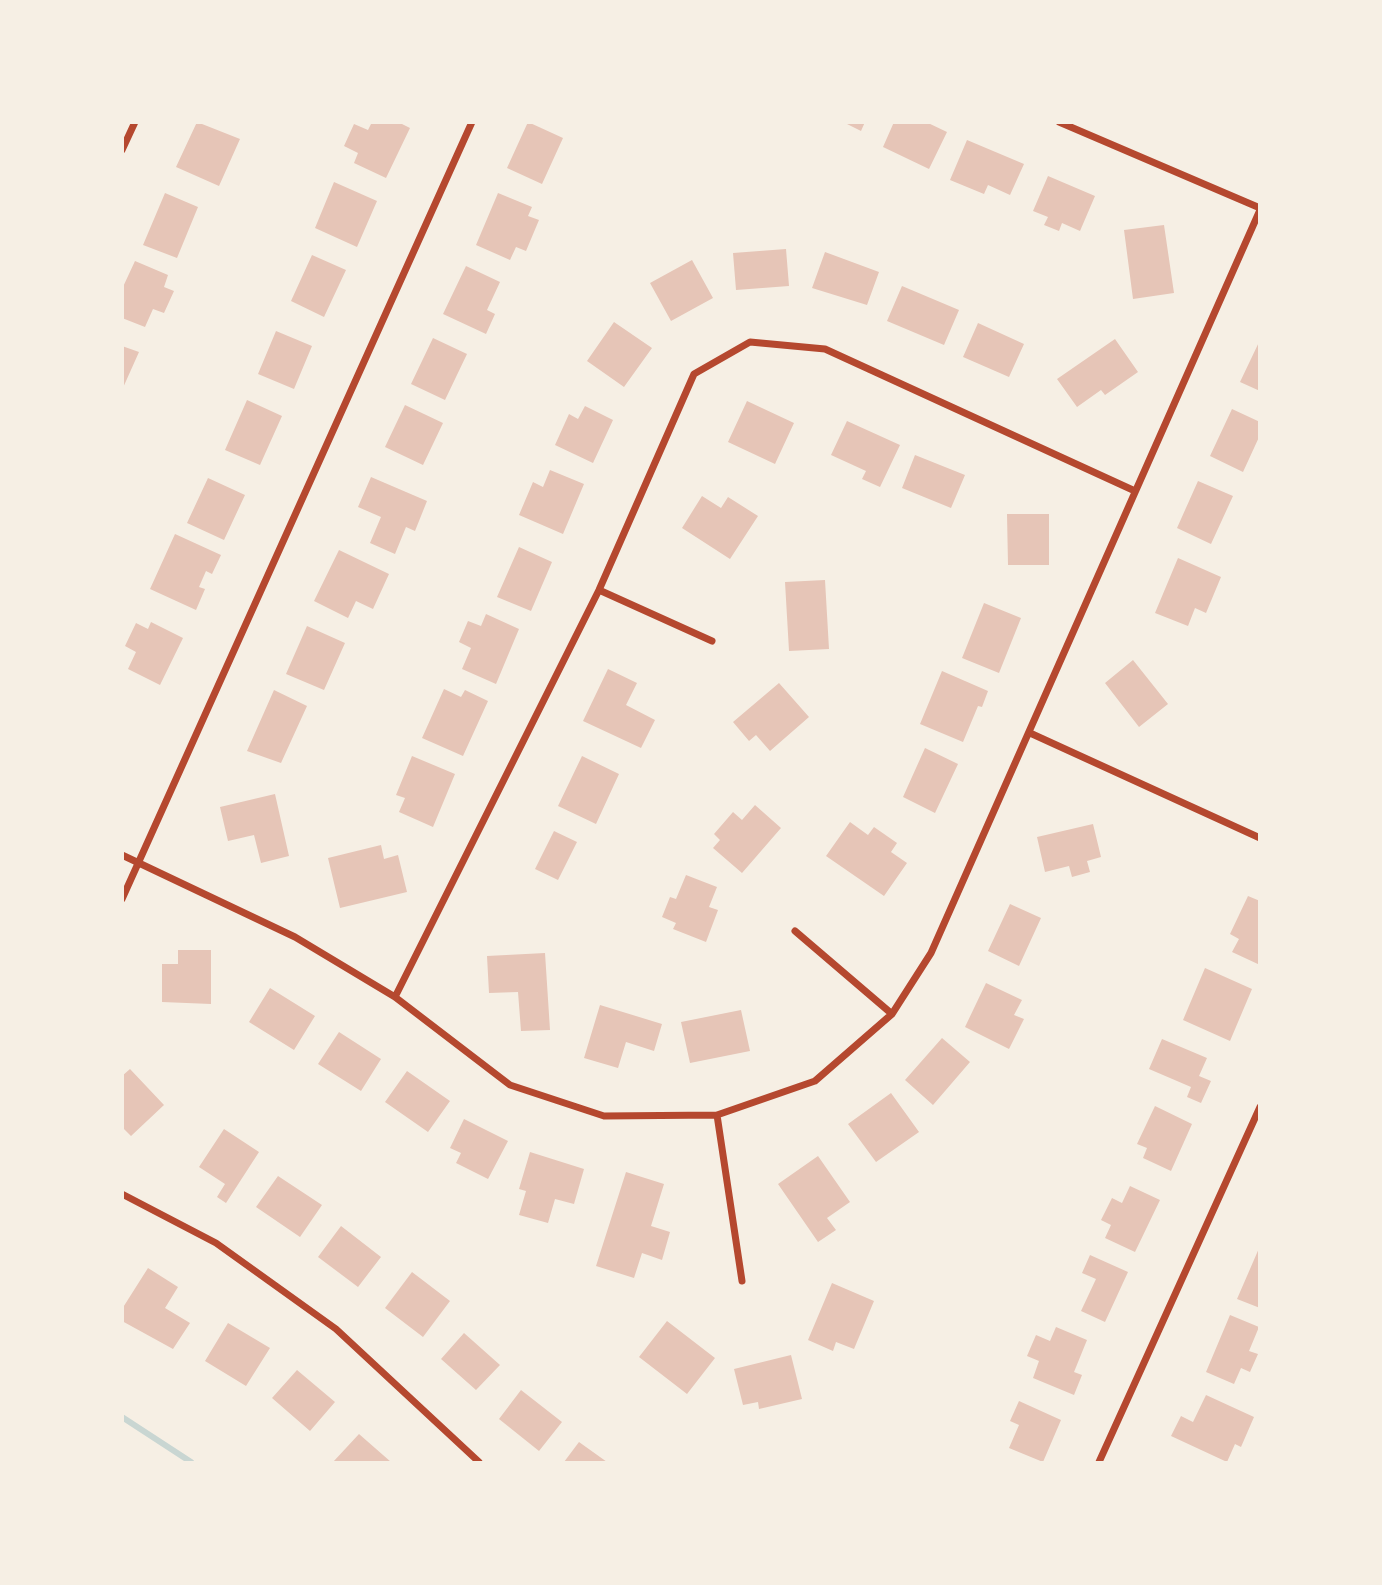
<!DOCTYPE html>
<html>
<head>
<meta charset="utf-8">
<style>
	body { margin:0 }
	#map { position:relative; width:1382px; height:1585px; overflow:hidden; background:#f6efe4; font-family:"PT Sans Narrow",sans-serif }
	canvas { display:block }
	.frame { position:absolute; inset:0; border:124px solid #f6efe4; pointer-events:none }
</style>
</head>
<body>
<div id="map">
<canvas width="1382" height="1585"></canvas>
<div class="frame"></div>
</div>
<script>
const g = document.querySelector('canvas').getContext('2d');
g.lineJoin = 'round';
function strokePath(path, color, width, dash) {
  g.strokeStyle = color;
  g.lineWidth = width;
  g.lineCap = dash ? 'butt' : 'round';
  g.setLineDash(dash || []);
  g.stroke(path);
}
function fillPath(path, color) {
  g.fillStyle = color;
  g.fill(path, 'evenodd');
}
const stream = new Path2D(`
	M122 1417 191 1462`);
const building = new Path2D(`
	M197 122 240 139 219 186 176 167Z
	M372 122H398L410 128 386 178 354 163 358 153 344 146 354 124 368 130Z
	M528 122 563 138 542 184 507 168Z
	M843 122H865L861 131Z
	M894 122H926L947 132 929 169 883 147Z
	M967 140 1024 164 1010 195 988 185 984 194 950 180Z
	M1048 176 1095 196 1080 231 1062 223 1059 231 1044 225 1048 217 1033 211Z
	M334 182 377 201 357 247 315 228Z
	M165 193 198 207 177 258 143 245Z
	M498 193 532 207 528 216 539 220 526 251 516 247 510 260 476 245Z
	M1164 225 1174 293 1133 299 1124 230Z
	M786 249 789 286 736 290 733 253Z
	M825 252 879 272 867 305 812 288Z
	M312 255 346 270 324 317 291 301Z
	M692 260 713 298 671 321 650 283Z
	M135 261 168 275 164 287 174 291 164 313 153 309 145 327 122 318V289Z
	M466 266 500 282 487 310 495 314 486 334 443 314Z
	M902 286 959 310 944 345 887 321Z
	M614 322 652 348 624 387 587 361Z
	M978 323 1024 344 1009 377 963 357Z
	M276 331 312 346 294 389 258 374Z
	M433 338 467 354 445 400 411 384Z
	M1115 339 1138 372 1105 395 1101 390 1077 407 1057 379Z
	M1260 340V391L1240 382Z
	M122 346 139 352 122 390Z
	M247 400 282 416 260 465 225 450Z
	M747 401 794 423 775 464 728 442Z
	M405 405 443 423 423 465 385 447Z
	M585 406 613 420 593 463 555 445 569 414 578 419Z
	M1232 409 1260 422V435L1243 472 1210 456Z
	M847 421 900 445 880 487 862 479 866 471 831 455Z
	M915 455 965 475 951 508 902 488Z
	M550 470 584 484 563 534 519 515 533 482 543 487Z
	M371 477 427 501 415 531 406 527 395 554 370 543 381 517 358 507Z
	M208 478 245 495 224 540 187 523Z
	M1198 481 1233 496 1211 544 1177 528Z
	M702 496 721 508 728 497 758 516 730 559 682 528Z
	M1007 514H1049V565H1008Z
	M175 534 221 555 212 574 206 571 199 587 205 589 196 610 150 589Z
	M519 547 552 562 531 611 497 597Z
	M339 550 389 574 373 609 356 601 348 618 314 601Z
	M1178 558 1221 577 1206 613 1195 608 1188 626 1155 613Z
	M825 580 829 649 789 651 785 582Z
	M984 603 1021 618 999 673 962 658Z
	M486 614 519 629 496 684 462 669 471 648 459 642 468 621 481 626Z
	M151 622 183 638 160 685 128 669 136 652 125 646 136 623 148 629Z
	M307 626 345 643 324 690 286 674Z
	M1133 660 1168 704 1139 727 1105 683Z
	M608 669 637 683 626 705 655 720 641 748 583 721Z
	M942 671 988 691 982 707 978 706 963 742 920 724Z
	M779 683 809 717 770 751 756 735 749 741 733 722Z
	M444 689 461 697 465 690 488 701 463 756 422 738Z
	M274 690 307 706 281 763 247 751Z
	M925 748 958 764 935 813 903 797Z
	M412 756 455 774 433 827 399 812 405 798 396 795Z
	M582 756 619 774 596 824 558 806Z
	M275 794 289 856 261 863 254 835 228 841 220 807Z
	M755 805 781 828 742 873 713 848 720 840 714 834 733 812 742 820Z
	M850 822 868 835 874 827 897 843 891 852 907 863 884 896 826 856Z
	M1093 824 1101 857 1087 861 1090 872 1072 877 1069 866 1045 872 1037 837Z
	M554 831 577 842 558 880 535 869Z
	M381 845 384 859 398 855 407 892 340 908 328 858Z
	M686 875 717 887 709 907 718 910 706 942 673 929 676 923 662 917 670 897 676 899Z
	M1248 896 1260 901V965L1232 952 1239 939 1230 934Z
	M1010 904 1041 918 1019 966 988 951Z
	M178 950H211V1004L162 1002V964H178Z
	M545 953 550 1030 521 1031 518 992 489 993 487 956Z
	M1205 968 1252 989 1230 1041 1183 1020Z
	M986 983 1022 1000 1014 1015 1024 1019 1009 1049 965 1027Z
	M270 988 315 1016 294 1050 249 1022Z
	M600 1005 662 1024 654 1051 626 1042 618 1068 584 1058Z
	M741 1010 750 1051 690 1063 681 1022Z
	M339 1032 381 1059 361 1091 318 1064Z
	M942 1038 970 1062 933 1105 905 1080Z
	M1162 1039 1207 1058 1199 1076 1211 1081 1201 1103 1187 1097 1191 1087 1149 1069Z
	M130 1069 164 1105 131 1136 122 1127V1076Z
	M407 1071 450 1101 428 1132 385 1102Z
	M891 1093 919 1132 876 1162 848 1124Z
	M1155 1106 1192 1124 1171 1171 1143 1158 1147 1148 1137 1144Z
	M464 1119 508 1141 488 1179 456 1163 461 1153 450 1148Z
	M224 1129 259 1152 226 1203 217 1197 225 1184 199 1167Z
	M530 1152 584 1169 574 1204 555 1199 548 1223 519 1215 526 1191 519 1189Z
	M818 1156 850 1202 827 1218 836 1230 818 1242 778 1184Z
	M626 1172 664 1184 651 1226 670 1232 662 1260 642 1253 634 1278 596 1266Z
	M278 1176 322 1205 300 1237 256 1207Z
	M1130 1186 1160 1200 1135 1252 1105 1238 1111 1225 1101 1220 1112 1198 1122 1203Z
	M341 1226 381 1257 358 1287 318 1257Z
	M1260 1246V1308L1237 1299Z
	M1090 1255 1128 1272 1105 1322 1081 1311 1096 1279 1082 1273Z
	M148 1268 178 1287 165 1308 190 1323 173 1349 122 1321V1309Z
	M412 1272 450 1301 423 1337 385 1308Z
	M832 1283 874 1301 854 1349 836 1342 833 1351 808 1340Z
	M1230 1315 1259 1327 1249 1351 1258 1354 1250 1372 1241 1368 1234 1384 1206 1372Z
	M667 1321 715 1358 687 1394 639 1357Z
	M228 1323 270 1348 246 1386 205 1361Z
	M1056 1327 1087 1340 1074 1372 1082 1375 1074 1395 1033 1378 1039 1361 1027 1356 1036 1335 1050 1341Z
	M464 1333 500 1365 476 1390 441 1359Z
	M791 1355 802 1399 759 1409 758 1402 743 1405 734 1369Z
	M297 1370 335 1402 310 1431 272 1398Z
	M521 1390 562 1422 539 1451 499 1419Z
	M1206 1395 1254 1417 1241 1447 1235 1444 1227 1462 1171 1436 1181 1416 1193 1422Z
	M1019 1401 1061 1420 1043 1462 1009 1448 1019 1425 1010 1421Z
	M359 1434 391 1462H333Z
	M579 1442 607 1462H564Z`);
const minor = new Path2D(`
	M1059 122 1260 208
	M122 150 135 122
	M599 590 712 641
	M1030 733 1260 838
	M122 855 295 937 395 997 510 1085 604 1116 717 1115 815 1081 892 1014 931 953 1260 210
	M122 899 472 122
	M795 931 892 1014
	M395 997 599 590 694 374 750 342 825 349 1135 491
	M717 1115 742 1281
	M122 1194 216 1243 336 1329 479 1462
	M1099 1462 1260 1107`);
strokePath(stream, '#c9d6d2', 6);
fillPath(building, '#e6c5b7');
strokePath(minor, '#b5482f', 7);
</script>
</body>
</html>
